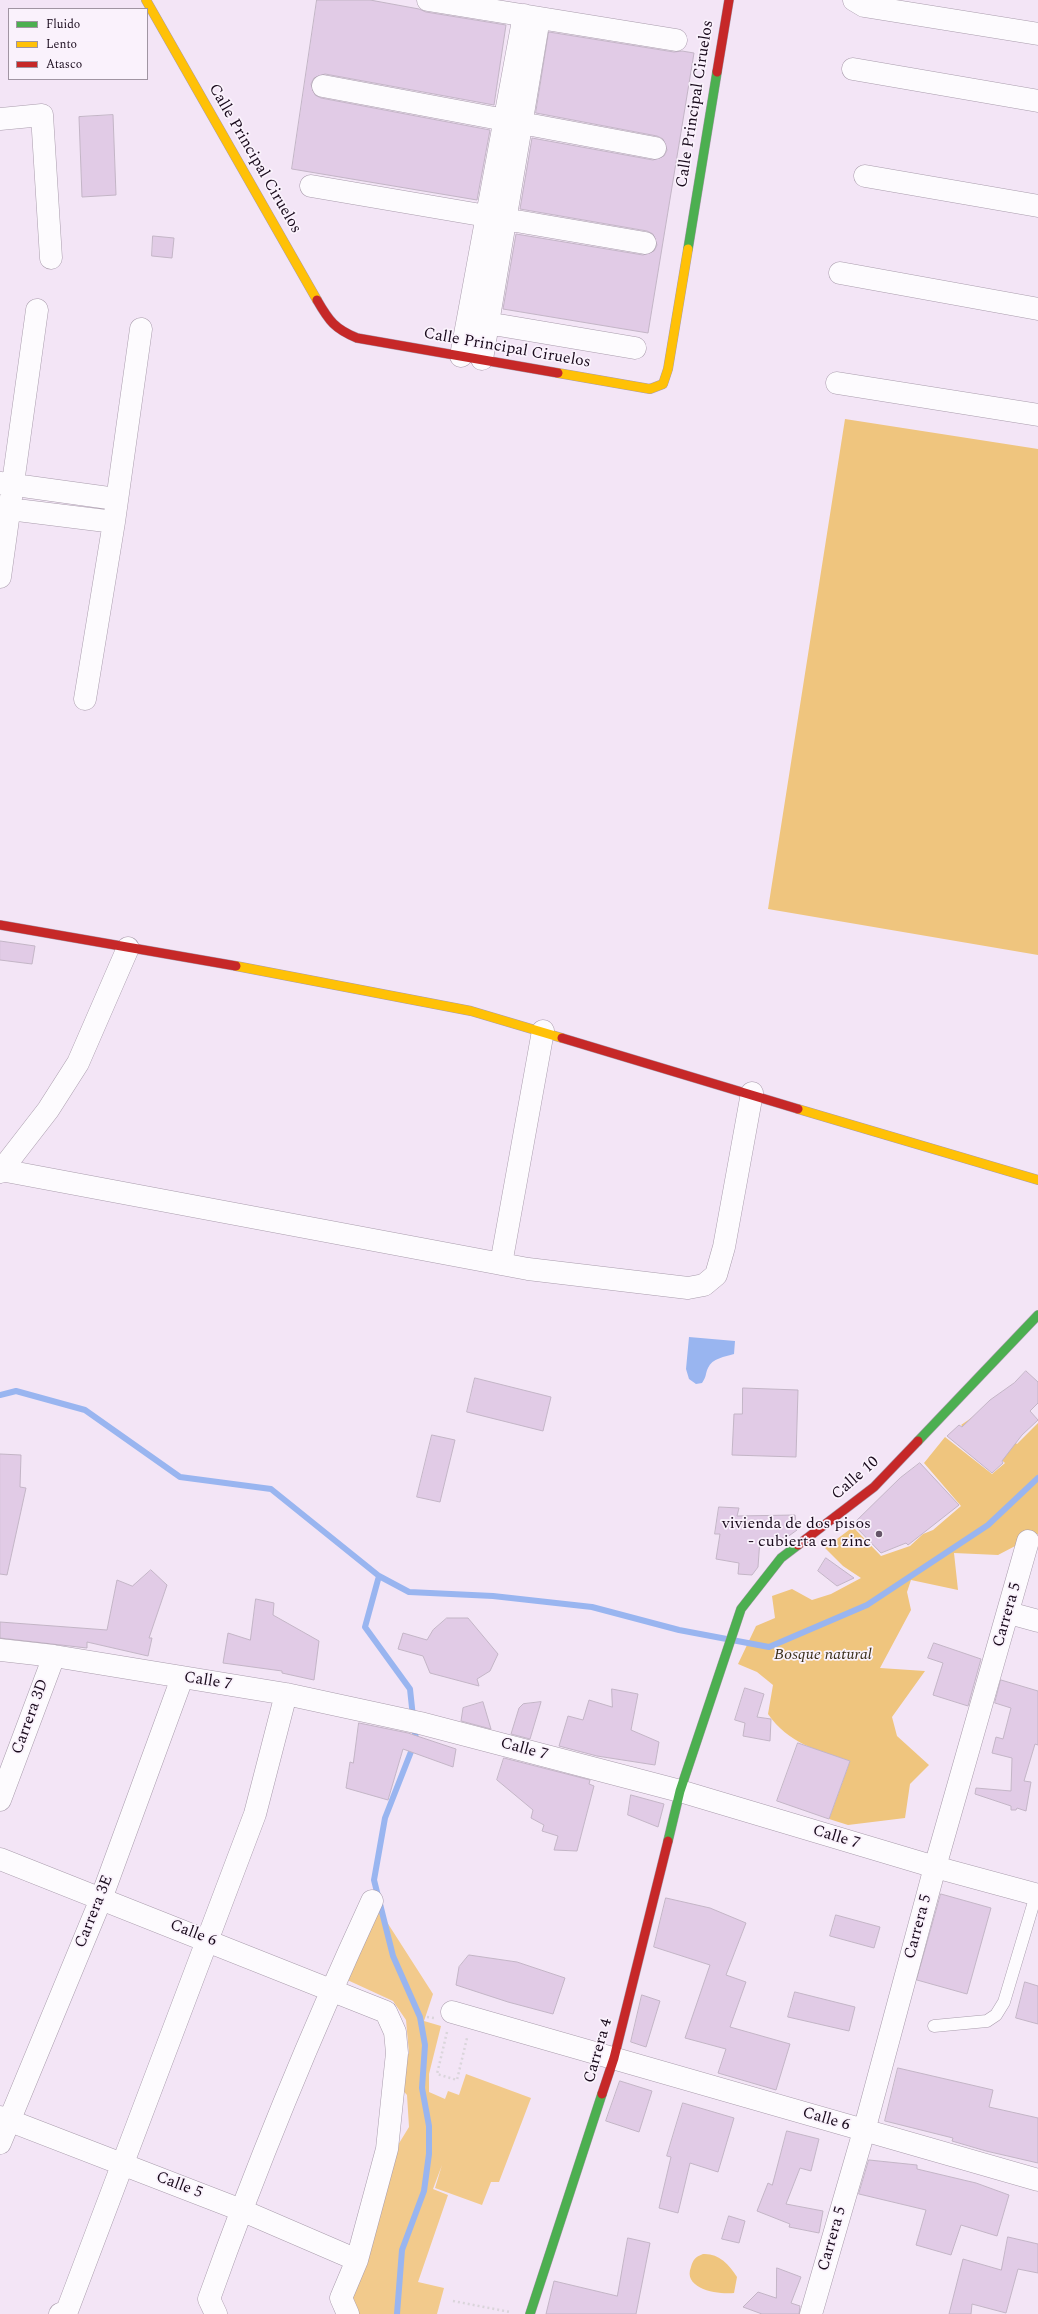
<!DOCTYPE html>
<html>
<head>
<meta charset="utf-8">
<style>
	body { margin:0 }
	#map { position:relative; width:1038px; height:2314px; overflow:hidden; background:#f3e5f6; font-family:Spectral,serif }
	canvas { display:block }
	.legend { position:absolute; left:8px; top:8px; width:140px; height:72px; box-sizing:border-box; background:#faf2fc; border:1px solid #a095a2; margin:0; padding:5px 7px; list-style:none; font-size:12px; color:#18091b }
	.legend li { display:flex; align-items:center; gap:8px; height:20px }
	.legend b { width:20px; border:1px solid #a095a2 }
</style>
</head>
<body>
<div id="map">
<canvas width="1038" height="2314"></canvas>
<ul class="legend">
<li><b style="height:5px;background:#4caf50"></b>Fluido</li>
<li><b style="height:5px;background:#ffc107"></b>Lento</li>
<li><b style="height:5px;background:#c62828"></b>Atasco</li>
</ul>
</div>
<script>
const g = document.querySelector('canvas').getContext('2d');
g.lineJoin = 'round';
function fillPath(path, color) {
  g.fillStyle = color;
  g.fill(path, 'evenodd');
}
function strokePath(path, color, width, dash) {
  g.strokeStyle = color;
  g.lineWidth = width;
  g.lineCap = dash ? 'butt' : 'round';
  g.setLineDash(dash || []);
  g.stroke(path);
}
function drawText(font, color, halo, rows, align = 'center') {
  g.font = font + ' Spectral,serif';
  g.lineWidth = 3.5;
  g.setLineDash([]);
  g.textBaseline = 'middle';
  g.strokeStyle = halo;
  g.fillStyle = color;
  for (const [text, x, y, turn = 0] of rows) {
    g.save();
    g.translate(x, y);
    g.rotate((+turn || 0) * Math.PI / 180);
    g.textAlign = isNaN(turn) ? turn : align;
    if (halo) g.strokeText(text, 0, 0);
    g.fillText(text, 0, 0);
    g.restore();
  }
}
const green = new Path2D(`
	M376 1905 433 1994 424 2021 441 2026 429 2074V2092L445 2099 448 2091 459 2095 466 2074 531 2098 499 2182H491L482 2205 435 2188 442 2165 433 2189 448 2195 418 2282 444 2288 437 2314H350L346 2298 390 2158 409 2127 407 2095 397 2084 398 2070 409 2053 406 2020 393 2001 343 1978Z`);
const forest = new Path2D(`
	M845 419 1038 449V955L768 909Z
	M977 1414 1017 1444 1038 1423V1534L998 1555 954 1553 958 1590 911 1580 907 1592 911 1610 880 1668 925 1671 892 1717 897 1736 929 1765 910 1784 905 1818 848 1825 829 1819 850 1761C818 1751 788 1743 768 1714L773 1685 757 1672 738 1664 756 1626 775 1618 772 1596 792 1589 812 1600 831 1594 861 1578 843 1566 825 1548 853 1527 881 1556 910 1546 923 1534 933 1530 961 1506 924 1463 945 1437 992 1474 1005 1463 961 1425Z
	M703 2254C718 2253 729 2264 737 2277L734 2293C719 2295 682 2289 691 2267 693 2260 695 2257 703 2254Z`);
const water = new Path2D(`
	M689 1337 735 1341 734 1354C725 1357 712 1358 708 1368 705 1374 707 1376 702 1383L696 1384 689 1379 686 1369Z`);
const stream = new Path2D(`
	M0 1395 16 1391 85 1410 180 1477 271 1489 379 1576 409 1592 493 1596 592 1607 679 1630 769 1647 867 1605 988 1525 1038 1478
	M379 1576 365 1627 410 1689 413 1717
	M397 2314 402 2250 424 2191 429 2154V2126L422 2088 425 2045 420 2017 393 1956 374 1880 385 1818 416 1739 414 1727`);
const building = new Path2D(`
	M317 0H370L419 9 426 12 506 25 494 105 325 74 314 78 311 84 315 95 321 98 490 130 477 200 292 169Z
	M549 32 674 52 682 51 694 53 648 333 503 309 516 234 643 255 654 251 657 245 653 234 647 231 520 209 532 138 653 160 664 156 667 150 663 139 657 136 536 113Z
	M113 115 116 195 82 197 79 117Z
	M153 236 174 238 172 258 152 256Z
	M0 941 35 946 32 964 0 960Z
	M1026 1371 1038 1382V1403L1030 1411 1038 1420 1022 1435 1002 1461 1003 1463 992 1473 947 1436 959 1425 962 1427 990 1400 1014 1383Z
	M475 1378 551 1397 543 1431 467 1412Z
	M743 1388 798 1390 796 1457 732 1455 734 1414H742Z
	M432 1435 455 1440 440 1502 417 1497Z
	M0 1454 21 1455 20 1487 26 1488 7 1575 0 1574Z
	M920 1463 959 1505 908 1545 906 1543 881 1553 853 1524 900 1478Z
	M719 1507 739 1508 737 1516 795 1515 797 1530 786 1538 760 1539 758 1567 752 1575 738 1574 739 1563 716 1559 720 1534H715Z
	M826 1558 854 1578 837 1586 818 1571Z
	M151 1570 167 1585 149 1638H152L148 1656 87 1642V1648L0 1638V1622L107 1630 117 1580 132 1586Z
	M256 1599 274 1603 273 1615 319 1641 314 1680 282 1673V1671L223 1663 228 1633 250 1640Z
	M447 1618H468L498 1654 490 1671 477 1679 479 1686 430 1673 423 1656 398 1649 403 1633 427 1640 433 1630Z
	M934 1643 981 1659 968 1706 933 1695 943 1663 928 1658Z
	M1001 1680 1038 1691V1745L1035 1744 1024 1781 1031 1782 1026 1811 1017 1808 1016 1810H1011V1806L975 1794 976 1788 1011 1791 1012 1758 992 1753 996 1737 1003 1739 1011 1708 995 1703Z
	M745 1688 764 1694 757 1717 771 1719 770 1741 743 1736 745 1723 735 1720Z
	M612 1689 638 1694 631 1730 659 1742 655 1765 597 1756 559 1746 568 1716 583 1720 589 1700 612 1707Z
	M483 1702 491 1729 461 1721 463 1708Z
	M541 1702 530 1739 511 1734 519 1708 523 1704Z
	M359 1723 408 1733 456 1749 453 1767 403 1749 388 1800 346 1788 350 1762 353 1763Z
	M798 1743 850 1761 829 1819 777 1801Z
	M504 1758 590 1780 589 1784 594 1786 577 1851 554 1850 558 1836 542 1831 544 1825 531 1818 533 1810 497 1780Z
	M631 1795 664 1804 658 1827 628 1815Z
	M941 1894 991 1908 967 1994 917 1980Z
	M666 1898 710 1908 746 1923 726 1975 746 1982 730 2027 790 2044 776 2090 718 2073 726 2049 685 2038 710 1965 654 1947Z
	M836 1915 880 1927 874 1948 830 1936Z
	M469 1955 517 1962 565 1978 553 2014 508 2002 456 1985 459 1967Z
	M1025 1982 1038 1986V2024L1016 2018Z
	M795 1992 855 2007 849 2031 788 2017Z
	M642 1995 660 2001 646 2047 631 2042Z
	M898 2068 993 2090 989 2107 1038 2118V2163L986 2151 952 2141 953 2138 885 2121Z
	M620 2081 652 2091 639 2132 606 2121Z
	M683 2103 734 2118 718 2172 690 2163 678 2213 659 2208 671 2157 667 2156Z
	M787 2131 819 2139 811 2171 800 2168 786 2204 823 2211 819 2233 789 2227 790 2224 757 2211 768 2183 772 2185Z
	M869 2160 917 2165V2169L976 2183 1009 2195 997 2236 961 2225 951 2255 916 2245 926 2210 859 2194Z
	M729 2216 745 2221 739 2243 722 2239Z
	M1008 2237 1038 2244V2273L1018 2269 1006 2313 972 2304 971 2314H949L963 2259 1001 2270Z
	M628 2238 650 2243 636 2314H546L554 2281 617 2296Z
	M777 2268 801 2277 791 2303 800 2306 799 2314H762L743 2307 758 2292 776 2298Z`);
const path = new Path2D(`
	M427 2017 434 2018
	M447 2032 437 2074 457 2080 467 2038
	M453 2301 510 2312`);
const lane = new Path2D(`
	M934 2026 987 2021 996 2015 1004 2002 1036 1895`);
const street = new Path2D(`
	M428 0 676 40
	M854 0 864 6 1038 34
	M853 69 1038 101
	M323 86 655 148
	M0 119 42 115 51 258
	M865 176 1038 206
	M311 186 645 243
	M840 273 1038 309
	M475 321 635 348
	M461 356 524 15
	M482 359 539 18
	M837 383 1038 415
	M0 483 116 499
	M0 508 114 522
	M0 577 37 310
	M85 699 114 522 141 329
	M1 1170 528 1269 688 1288 704 1285 716 1275 724 1247 752 1093
	M0 1172 48 1110 78 1063 128 948
	M501 1264 543 1031
	M1009 1613 1038 1621
	M0 1650 54 1656 286 1694 420 1723 680 1791 935 1867 1038 1895
	M0 1800 54 1656
	M0 1859 386 2012 395 2032 397 2053 387 2149 357 2260 341 2298 348 2314
	M452 2012 1038 2180
	M0 2117 241 2210 357 2260
	M0 2143 101 1899 182 1678
	M60 2314 67 2311 255 1814 286 1694
	M216 2314 209 2299C257 2164 312 2031 372 1901
	M811 2314 864 2131 935 1867 1028 1541`);
const fast = new Path2D(`
	M688 249 717 72
	M918 1441 1038 1315
	M668 1841 680 1791 741 1609 781 1558 798 1545
	M530 2314 602 2094`);
const slow = new Path2D(`
	M146 0 317 300
	M558 373 650 389 663 384 668 369 688 249
	M236 966 471 1011 562 1038
	M798 1109 1038 1180`);
const jam = new Path2D(`
	M717 72 729 0
	M317 300C329 321 335 329 357 338L558 373
	M0 925 236 966
	M562 1038 798 1109
	M798 1545 874 1487 918 1441
	M602 2094 614 2058 668 1841`);
const markers = [
	[879,1534,4,"#655668"]
];
const streetNames = [
	["Calle Principal Ciruelos",696,104,-81],
	["Calle Principal Ciruelos",254,159,60],
	["Calle Principal Ciruelos",507,349,10],
	["Calle 10",856,1479,-41],
	["Carrera 5",1008,1615,-74],
	["Calle 7",208,1682,9],
	["Carrera 3D",31,1717,-70],
	["Calle 7",524,1750,15],
	["Calle 7",836,1838,17],
	["Carrera 3E",95,1912,-68],
	["Carrera 5",919,1927,-75],
	["Calle 6",193,1934,21],
	["Carrera 4",599,2051,-74],
	["Calle 6",826,2120,16],
	["Calle 5",179,2186,21],
	["Carrera 5",833,2239,-74]
];
const poiNames = [
	["vivienda de dos pisos",871,1525],
	["- cubierta en zinc",871,1543]
];
const parkNames = [
	["Bosque natural",823,1656]
];
fillPath(green, '#f2ca8c');
fillPath(forest, '#efc57e');
fillPath(water, '#99b5f0');
strokePath(stream, '#99b5f0', 6);
fillPath(building, '#e1cbe6');
strokePath(building, '#c3b5c6', 1);
strokePath(lane, '#a99cac', 13);
strokePath(street, '#a99cac', 23);
strokePath(fast, '#a99cac', 10);
strokePath(slow, '#a99cac', 10);
strokePath(jam, '#a99cac', 10);
strokePath(path, '#dad5db', 2.5, [2, 3]);
strokePath(lane, '#fdfbfe', 12);
strokePath(street, '#fdfbfe', 22);
strokePath(fast, '#4caf50', 9);
strokePath(slow, '#ffc107', 9);
strokePath(jam, '#c62828', 9);
for (const [x, y, r, color] of markers) {
  const dot = new Path2D();
  dot.arc(x, y, r, 0, 2 * Math.PI);
  g.fillStyle = color;
  g.fill(dot);
  strokePath(dot, '#faf2fc', 1.5);
}
drawText('16px', '#18091b', '#faf2fc', streetNames);
drawText('16px', '#18091b', '#faf2fc', poiNames, 'right');
drawText('italic 16px', '#3b2f1a', '#faf2fc', parkNames);
</script>
</body>
</html>
